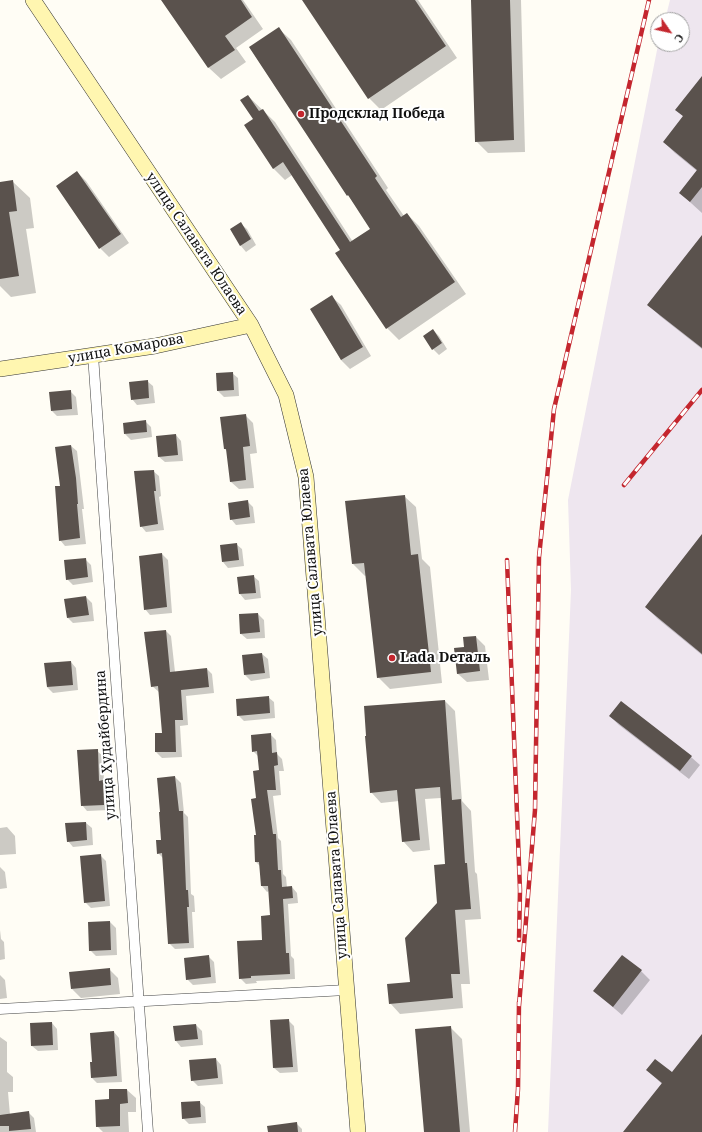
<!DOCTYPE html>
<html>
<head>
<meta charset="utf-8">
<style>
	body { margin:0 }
	#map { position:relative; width:702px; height:1132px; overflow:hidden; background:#fffdf5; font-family:"Noto Serif",serif }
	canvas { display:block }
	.north { position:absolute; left:650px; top:12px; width:40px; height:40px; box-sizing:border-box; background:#fff; border:1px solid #a0a0a0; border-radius:50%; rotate:124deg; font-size:11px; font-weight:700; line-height:16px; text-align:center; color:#111 }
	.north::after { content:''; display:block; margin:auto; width:14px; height:18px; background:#c4262e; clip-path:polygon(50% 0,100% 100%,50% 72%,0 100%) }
</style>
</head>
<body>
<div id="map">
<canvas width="702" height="1132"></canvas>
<div class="north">С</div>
</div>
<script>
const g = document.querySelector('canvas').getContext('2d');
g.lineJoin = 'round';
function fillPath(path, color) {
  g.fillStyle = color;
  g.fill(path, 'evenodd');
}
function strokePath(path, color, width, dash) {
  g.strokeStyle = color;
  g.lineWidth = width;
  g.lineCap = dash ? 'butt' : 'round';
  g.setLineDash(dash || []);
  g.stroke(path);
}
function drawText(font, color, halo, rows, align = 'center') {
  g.font = font + ' "Noto Serif",serif';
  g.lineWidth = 4;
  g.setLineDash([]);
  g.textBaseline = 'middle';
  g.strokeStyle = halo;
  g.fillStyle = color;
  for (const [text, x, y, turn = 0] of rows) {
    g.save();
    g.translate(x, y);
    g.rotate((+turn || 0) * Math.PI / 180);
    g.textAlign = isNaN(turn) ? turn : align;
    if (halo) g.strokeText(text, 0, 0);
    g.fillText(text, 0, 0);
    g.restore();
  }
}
const industrial = new Path2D(`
	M670 0H702V1132H548L571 590 568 500 658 45V44H682V20H665Z`);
const shadow = new Path2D(`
	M162 0H243L263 29 236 48 246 62 221 79 209 68Z
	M303 0H418L457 58 381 110 369 98Z
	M472 0H521L525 152 488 153 476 141Z
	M279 29 291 40 388 188 386 190 404 216 407 214 419 226 466 294 399 340 387 328 341 250 292 175 285 180 273 168 254 120 248 96 275 122 353 242 372 229 348 195 250 48Z
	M702 84V213L680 193 697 171 675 153 664 142 684 117 676 110Z
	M77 172 86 181 129 243 109 257 100 248Z
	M12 181 30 198 34 228 26 229 36 293 11 297 0 286V183Z
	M241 224 247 229 256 245 246 252 241 246 231 230Z
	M702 237V349L660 316 649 305Z
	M332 297 341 305 371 356 350 369 341 360 311 309Z
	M433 330 439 336 447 349 439 355 433 349Z
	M232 373 238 378 239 396 224 397 218 391 217 374Z
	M147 381 153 386 155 403 137 405 132 399Z
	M70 391 76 397 78 415 57 416 52 411Z
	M245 415 253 423 257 453 250 454 254 488 239 489 231 482 228 452 225 449Z
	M145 421 151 427 152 437 131 440 125 434Z
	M176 435 181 441 183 461 165 462 159 457Z
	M71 446 77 451 84 509H82L86 544 65 546 60 540 62 487Z
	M153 471 159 476 161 496 159 497 164 530 146 532 141 526Z
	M404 496 416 507 422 559 430 567 442 683 390 689 378 677 367 575 365 576 353 564Z
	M247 501 253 507 255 523 236 525 231 519Z
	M702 536V655L658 619 646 607Z
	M236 544 242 549 244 566 228 568 223 562Z
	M162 554 168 560 172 613 150 615 145 609Z
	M85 559 91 565 93 582 73 585 67 579Z
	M253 576 259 581 261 598 245 600 240 594 238 577Z
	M86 597 92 603 94 621 73 623 68 618Z
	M258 614 264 620 265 638 247 639 241 634Z
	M166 631 171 636 175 672 207 669 212 674 214 693 186 696 188 725 180 726 182 757 162 758 156 752V734H163L159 692 152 686Z
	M476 637 485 646 489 680 467 682 458 674 465 647Z
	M262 654 268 659 270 678 251 681 245 675 243 656Z
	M71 662 76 668 78 690 53 693 47 687Z
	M268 697 274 702 275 718 244 721 238 715Z
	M445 701 455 711 462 801 471 811 475 872 477 874 481 919 465 920 470 984H461L463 1008 400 1014 390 1003 411 983 438 903 446 865 441 798 425 799 430 850 413 852 403 841 399 801 381 803 371 792Z
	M610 716 691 757 700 765 689 779 619 725Z
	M270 734 276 740 277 754 282 759 284 771H279L281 795 273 796 278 838 281 841 283 874 286 877 287 888 292 887 297 893 298 903 288 904 291 956 294 959 295 979 256 981 257 983 246 984 240 978 263 941 271 916 269 891 267 892 262 886 260 866 256 862 257 799 260 771 259 757 253 751Z
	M97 751 103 756 104 783 108 787 109 810 87 811 82 805Z
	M175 777 181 783 184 813 188 817 191 894 194 896 195 912H192L194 948 175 949 169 943 163 858 158 853Z
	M86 823 92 828 93 845 73 847 68 841Z
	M7 827 15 836 16 854 0 855V828Z
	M100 855 106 861 110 906 91 908 85 902Z
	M0 867 5 872 7 888 0 889Z
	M110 922 116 928 117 955 96 956 90 950Z
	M0 930 1 939 4 942 5 959 0 960Z
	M208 956 214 962 216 983 193 985 187 979Z
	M109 969 118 978 120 994 81 998 72 989Z
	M641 971 650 980 622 1015 594 991Z
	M0 975 5 980 7 998 0 999Z
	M288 1020 294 1026 298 1072 280 1073 274 1068Z
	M52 1023 57 1029 58 1050 38 1051 32 1046Z
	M196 1025 202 1031 203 1045 181 1047 176 1041Z
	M450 1027 462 1039 470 1132H425Z
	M114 1032 119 1038 122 1082 97 1083 92 1078 93 1062Z
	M702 1035V1132H624L662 1084 647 1070 672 1074Z
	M0 1037 7 1042V1072L13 1077V1092H8L10 1115 28 1112 34 1118 36 1132H0Z
	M216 1059 221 1065 223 1084 198 1086 192 1080Z
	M127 1090 136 1098V1112H128L129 1132H103L97 1126 110 1100Z
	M199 1102 205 1107 206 1123 189 1124 183 1118Z
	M296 1123 302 1129V1132H279Z`);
const building = new Path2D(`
	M161 0H241L252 17 225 36 235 50 208 68Z
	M302 0H415L446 46 368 99Z
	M471 0H510L514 140 475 142Z
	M279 27 377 176 375 178 401 217 407 213 455 282 386 329 335 253 340 250 283 162 273 169 244 125 253 119 240 100 248 95 259 111 263 109 350 242 370 229 348 195 347 196 249 47Z
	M702 76V187L690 202 679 193 697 170 663 142 683 116 675 110Z
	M77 171 121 234 99 249 56 186Z
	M13 180 17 211 9 212 19 276 0 279V182Z
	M241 222 251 239 240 246 230 229Z
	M702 235V348L647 305Z
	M332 295 363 347 341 360 310 309Z
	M433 329 442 343 432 350 423 336Z
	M233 372 234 390 217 391 216 373Z
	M148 380 149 398 131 400 129 382Z
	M71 390 72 409 51 411 49 392Z
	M246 414 250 446 243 447 246 480 230 482 226 449H224L220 417Z
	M146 420 147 432 124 434 123 423Z
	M176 434 178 455 158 457 156 436Z
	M71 445 76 478 78 504H77L80 538 59 541 55 486H60L55 447Z
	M154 470 156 491H154L158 524 140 527 134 471Z
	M405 495 411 555 418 554 431 672 377 678 364 563 352 564 345 501Z
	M248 500 250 517 230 520 228 503Z
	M702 534V654L645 607Z
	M237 543 239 560 222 562 220 545Z
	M162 553 167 607 144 610 139 556Z
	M86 558 88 577 66 580 64 560Z
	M254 575 256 593 239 594 237 577Z
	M86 596 89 615 67 618 64 599Z
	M258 613 260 632 240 634 239 614Z
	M166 630 170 672 207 668 209 687 181 690 183 720H175L176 752H155V733H162L158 686 151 687 144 632Z
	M476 636 480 671 457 674 454 648 464 647 463 637Z
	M262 653 265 673 244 675 242 655Z
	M71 661 73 685 47 687 44 663Z
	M269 696 270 713 237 716 236 699Z
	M445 700 452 800 461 799 465 863H467L471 909 455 910 460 974H451L453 998 389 1004 387 984 410 982 405 938 437 903 434 865 445 864 440 787 415 789 420 840 402 842 397 790 370 793 365 736H366L364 706Z
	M621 701 692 756 680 771 609 716Z
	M271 733 272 753 277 752 278 765 274 766 276 790H267L273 834H276L278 870H281L282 887 292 886 293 898 283 899 286 953H289L290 974 251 976V978L239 979 237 941 262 940 261 916 270 915 268 886H261L259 862H255L254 835H256L251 799 256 798 253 771 259 770 257 751 252 752 251 735Z
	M98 749 99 781 103 780 104 805 81 806 77 750Z
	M175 776 179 811H183L186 890H188L189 907H187L189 943 168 944 162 853 157 854 156 840H161L159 812H160L157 778Z
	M86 822 87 840 67 842 65 823Z
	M101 854 105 901 84 903 80 856Z
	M110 921 111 950 89 951 88 922Z
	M209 955 211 977 186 980 184 958Z
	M622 955 642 970 613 1007 593 991Z
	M110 968 111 985 71 989 69 972Z
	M289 1019 293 1067 273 1068 270 1020Z
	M52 1022 53 1045 31 1046 30 1023Z
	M196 1024 198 1039 175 1041 173 1026Z
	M451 1026 460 1132H424L415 1029Z
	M114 1031 117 1076 91 1078 90 1062H92L90 1033Z
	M702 1034V1132H623L662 1083 646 1070 655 1059 672 1072Z
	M216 1058 218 1078 191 1081 189 1060Z
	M109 1089H127L128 1103 120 1104V1126L96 1127 95 1100 109 1099Z
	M200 1101 201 1117 182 1119 181 1102Z
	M29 1111 31 1129 9 1131V1126H0V1115Z
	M297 1122 298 1132H268L267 1126Z`);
const street = new Path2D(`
	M93 355 148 1132
	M0 1009 346 990`);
const secondary = new Path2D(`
	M33 0 251 325 286 395 306 477 358 1132
	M0 369 155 346 251 325`);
const rail = new Path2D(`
	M624 485 702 390
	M507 560 520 890 519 940
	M519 1006 535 810 539 557 554 409 649 0
	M515 1132 518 1089 519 1002`);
const markers = [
	[301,114,4,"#c4262e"],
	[392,658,4,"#c4262e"]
];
const poiNames = [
	["Продсклад Победа",309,114],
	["Lada Dеталь",400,658]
];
const streetNames = [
	["улица Салавата Юлаева",196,244,56],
	["улица Комарова",126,349,-10],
	["улица Салавата Юлаева",311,552,-95],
	["улица Худайбердина",106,745,-94],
	["улица Салавата Юлаева",337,875,-94]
];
fillPath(industrial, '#eee6ef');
fillPath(shadow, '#0003');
fillPath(building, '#5a524d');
strokePath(street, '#444', 11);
strokePath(secondary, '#333', 16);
strokePath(street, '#fff', 10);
strokePath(secondary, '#fff6b0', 15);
strokePath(rail, '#c4262e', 4.5);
strokePath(rail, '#fff', 3, [9]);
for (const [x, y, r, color] of markers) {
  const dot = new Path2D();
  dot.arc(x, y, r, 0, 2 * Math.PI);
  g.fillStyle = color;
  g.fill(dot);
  strokePath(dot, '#fff', 1.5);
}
drawText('bold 14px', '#111', '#fff', poiNames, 'left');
drawText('14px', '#111', '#fff', streetNames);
</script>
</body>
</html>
